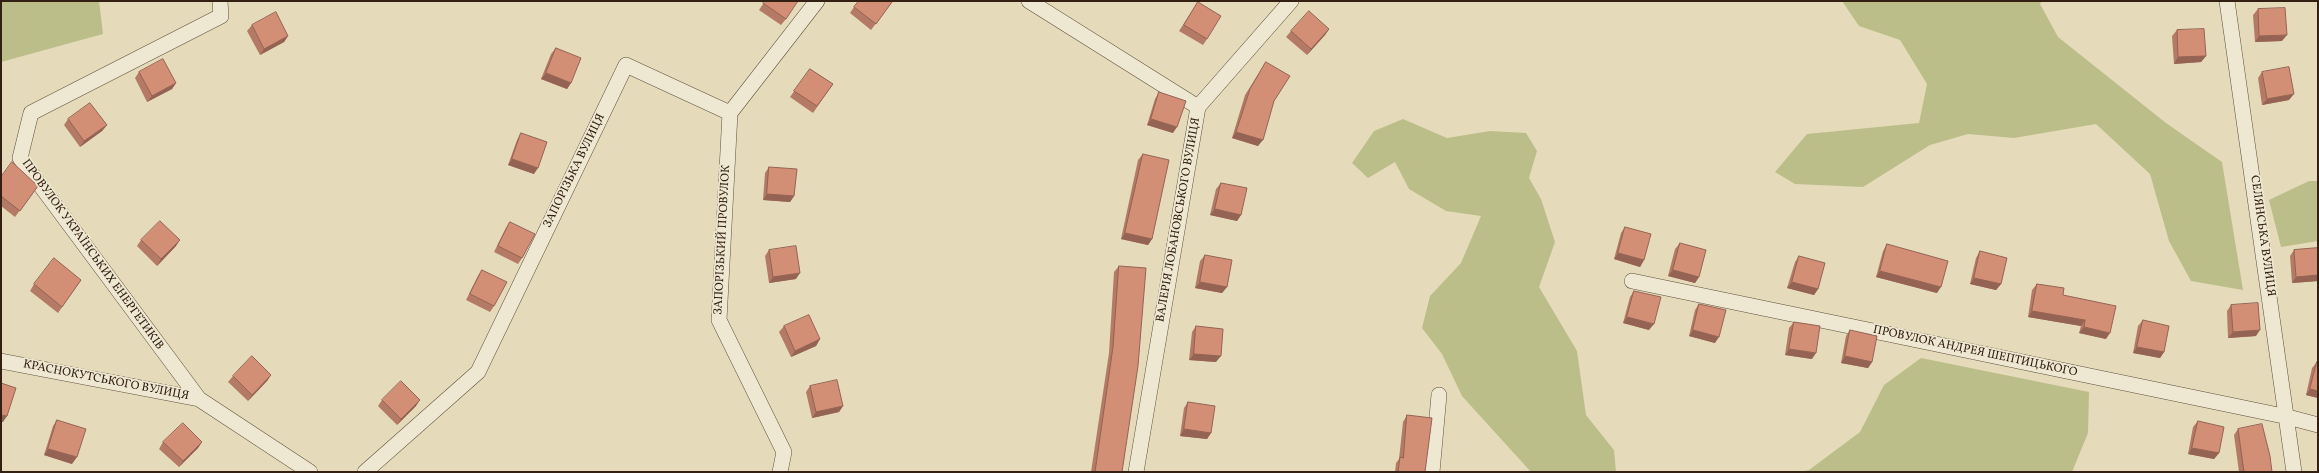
<!DOCTYPE html>
<html>
<head>
<meta charset="utf-8">
<style>
	body { margin:0 }
	#map { position:relative; width:2319px; height:473px; overflow:hidden; background:#e5dbba; font-family:Vollkorn,serif }
	canvas { display:block }
	.frame { position:absolute; inset:0; border:2px solid #342012; pointer-events:none }
</style>
</head>
<body>
<div id="map">
<canvas width="2319" height="473"></canvas>
<div class="frame"></div>
</div>
<script>
const g = document.querySelector('canvas').getContext('2d');
g.lineJoin = 'round';
function fillPath(path, color) {
  g.fillStyle = color;
  g.fill(path, 'evenodd');
}
function strokePath(path, color, width, dash) {
  g.strokeStyle = color;
  g.lineWidth = width;
  g.lineCap = dash ? 'butt' : 'round';
  g.setLineDash(dash || []);
  g.stroke(path);
}
function drawText(font, color, halo, rows, align = 'center') {
  g.font = font + ' Vollkorn,serif';
  g.lineWidth = 3.5;
  g.setLineDash([]);
  g.textBaseline = 'middle';
  g.strokeStyle = halo;
  g.fillStyle = color;
  for (const [text, x, y, turn = 0] of rows) {
    g.save();
    g.translate(x, y);
    g.rotate((+turn || 0) * Math.PI / 180);
    g.textAlign = isNaN(turn) ? turn : align;
    if (halo) g.strokeText(text, 0, 0);
    g.fillText(text, 0, 0);
    g.restore();
  }
}
const green = new Path2D(`
	M1 1H99L103 34 1 62Z
	M1842 1H2042L2040 4 2058 37 2166 123 2222 162 2243 290 2191 281 2169 241 2150 174 2096 124 2014 138 1968 134 1930 145 1863 187 1795 184 1775 172 1807 134 1919 123 1927 84 1900 40 1859 26Z
	M1403 119 1447 138 1490 131 1526 133 1537 151 1529 178 1541 199 1555 242 1539 287 1577 351 1586 415 1614 450 1616 472H1531L1462 396 1442 354 1422 328 1430 296 1461 263 1481 216 1446 211 1409 189 1395 162 1368 178 1352 163 1374 131Z
	M2309 181H2318V241L2281 247 2269 200Z
	M1921 358 2089 392 2088 433 2072 472H1800L1809 470 1860 432 1884 385Z`);
const minor = new Path2D(`
	M1029 1 1198 107
	M2227 1 2294 472
	M730 113 719 320 784 452 780 472
	M1632 281 2288 417 2318 425
	M1 361 199 399 310 472
	M199 399 20 158 31 113 221 16 220 1
	M365 472 478 372 626 65 730 113 817 1
	M1136 472 1198 107 1291 1
	M1432 472 1439 395`);
const wall = new Path2D(`
	M765 1 786 19 781 25 759 10Z
	M892 2 871 30 850 13 854 7Z
	M1198 2 1207 39 1203 45 1179 31Z
	M2258 9 2282 41 2255 42 2253 15Z
	M252 25 288 36 284 42 260 55 247 31Z
	M1329 29 1325 35 1307 55 1286 37 1291 31Z
	M2177 30 2206 56 2201 62 2174 64 2172 36Z
	M556 48 571 83 567 89 541 79 551 54Z
	M1266 62 1274 101 1258 146 1232 138 1245 95Z
	M810 69 833 84 813 113 790 97Z
	M139 72 176 83 172 89 147 102 135 78Z
	M2262 72 2289 100 2262 105 2258 78Z
	M1159 92 1173 133 1147 125 1155 99Z
	M68 119 107 125 102 131 80 147 64 125Z
	M521 133 534 174 508 165 517 140Z
	M1143 154 1152 239 1148 245 1121 239 1138 160Z
	M769 167 794 196 790 202 763 200 765 173Z
	M1 177 38 186 15 217 1 206Z
	M1221 183 1241 215 1237 221 1210 215 1216 189Z
	M510 222 522 258 518 264 494 252 506 228Z
	M1625 227 1644 260 1640 267 1614 259 1621 233Z
	M141 240 176 246 157 266 137 246Z
	M1680 243 1699 277 1695 283 1668 276 1675 249Z
	M1887 244 1937 293 1876 277 1883 251Z
	M2318 248V281L2292 283 2290 256 2294 250Z
	M769 250 796 279 769 283 765 256Z
	M1980 251 2001 284 1996 290 1970 284 1976 258Z
	M1205 255 1227 287 1222 293 1195 288 1200 261Z
	M1799 256 1818 289 1814 295 1787 288 1795 262Z
	M1119 266 1122 472H1091L1109 353 1114 272Z
	M482 270 494 306 490 312 466 300 478 276Z
	M81 280 58 313 30 291 34 284Z
	M2037 284 2063 295 2106 339 2079 333 2081 326 2028 317 2032 290Z
	M1634 291 1649 330 1623 323 1630 297Z
	M1699 304 1715 343 1689 336 1695 310Z
	M2231 305 2256 336 2228 338 2227 311Z
	M2143 320 2164 352 2160 358 2133 353 2138 326Z
	M1794 322 1812 359 1785 355 1789 328Z
	M784 326 820 339 816 346 791 357 779 332Z
	M1196 326 1216 362 1189 360 1192 332Z
	M1850 330 1872 362 1868 368 1841 363 1846 336Z
	M2317 362 2318 363V398L2306 395 2312 368Z
	M271 375 267 381 248 401 228 382 233 376Z
	M810 386 843 406 839 412 812 418 806 392Z
	M382 400 416 406 397 425 378 406Z
	M1188 402 1211 433 1207 439 1180 436 1184 408Z
	M1407 415 1425 472H1395L1396 463 1399 459 1403 422Z
	M57 420 72 464 44 455 53 426Z
	M2198 421 2219 453 2214 459 2188 454 2193 427Z
	M2238 429 2272 472H2239L2234 435Z
	M163 442H202L198 448 179 467 159 449Z`);
const shadedWall = new Path2D(`
	M1329 29 1325 35 1307 55 1311 49Z
	M2287 35 2282 41 2255 42 2259 36Z
	M288 36 284 42 260 55 264 49Z
	M2206 56 2201 62 2174 64 2178 57Z
	M546 73 571 83 567 89 541 79Z
	M176 83 172 89 147 102 152 96Z
	M2294 94 2289 100 2262 105 2267 99Z
	M1151 119 1177 127 1173 133 1147 125Z
	M107 125 102 131 80 147 84 141Z
	M1236 132 1263 140 1258 146 1232 138Z
	M512 159 538 168 534 174 508 165Z
	M767 194 794 196 790 202 763 200Z
	M1215 209 1241 215 1237 221 1210 215Z
	M1125 233 1152 239 1148 245 1121 239Z
	M180 240 176 246 157 266 161 259Z
	M1618 253 1644 260 1640 267 1614 259Z
	M1673 270 1699 277 1695 283 1668 276Z
	M1880 271 1941 287 1937 293 1876 277Z
	M800 273 796 279 769 283 773 277Z
	M2318 275V281L2292 283 2296 277Z
	M1974 278 2001 284 1996 290 1970 284Z
	M1200 282 1227 287 1222 293 1195 288Z
	M1792 282 1818 289 1814 295 1787 288Z
	M2032 311 2085 320 2081 326 2028 317Z
	M1627 317 1654 324 1649 330 1623 323Z
	M2084 327 2110 333 2106 339 2079 333Z
	M1693 330 1719 337 1715 343 1689 336Z
	M2260 330 2256 336 2228 338 2233 332Z
	M820 339 816 346 791 357 795 351Z
	M2137 347 2164 352 2160 358 2133 353Z
	M1789 349 1816 353 1812 359 1785 355Z
	M1194 354 1221 356 1216 362 1189 360Z
	M1845 356 1872 362 1868 368 1841 363Z
	M271 375 267 381 248 401 252 395Z
	M2310 389 2318 391V398L2306 395Z
	M420 400 416 406 397 425 401 419Z
	M843 406 839 412 812 418 816 412Z
	M1 415 7 416 3 422H1Z
	M1184 429 1211 433 1207 439 1180 436Z
	M202 442 198 448 179 467 183 461Z
	M2192 448 2219 453 2214 459 2188 454Z
	M48 449 77 457 72 464 44 455Z`);
const building = new Path2D(`
	M765 1H798L786 19 763 3Z
	M859 1H891L892 2 876 24 854 7Z
	M1198 2 1221 16 1207 39 1184 25Z
	M2285 8 2287 35 2259 36 2258 9Z
	M1309 11 1329 29 1311 49 1291 31Z
	M276 12 288 36 264 49 252 25Z
	M2204 29 2206 56 2178 57 2177 30Z
	M556 48 581 58 571 83 546 73Z
	M163 59 176 83 152 96 139 72Z
	M1266 62 1290 76 1274 101 1263 140 1236 132 1250 89Z
	M2289 67 2294 94 2267 99 2262 72Z
	M810 69 833 84 817 106 794 91Z
	M1159 92 1186 101 1177 127 1151 119Z
	M90 103 107 125 84 141 68 119Z
	M521 133 547 142 538 168 512 159Z
	M1143 154 1169 160 1152 239 1125 233Z
	M12 162 38 186 20 211 1 196V177Z
	M769 167 797 169 794 196 767 194Z
	M1221 183 1247 188 1241 215 1215 209Z
	M160 221 180 240 161 259 141 240Z
	M510 222 535 234 522 258 498 246Z
	M1625 227 1651 234 1644 260 1618 253Z
	M1680 243 1706 250 1699 277 1673 270Z
	M1887 244 1948 261 1941 287 1880 271Z
	M796 246 800 273 773 277 769 250Z
	M2318 248V275L2296 277 2294 250Z
	M1980 251 2007 258 2001 284 1974 278Z
	M1205 255 1232 260 1227 287 1200 282Z
	M1799 256 1825 263 1818 289 1792 282Z
	M54 258 81 280 62 307 34 284Z
	M1119 266 1146 268 1138 366 1122 472H1095L1113 347Z
	M482 270 507 282 494 306 470 294Z
	M2037 284 2064 288 2063 295 2116 306 2110 333 2084 327 2085 320 2032 311Z
	M1634 291 1661 297 1654 324 1627 317Z
	M2258 303 2260 330 2233 332 2231 305Z
	M1699 304 1726 310 1719 337 1693 330Z
	M809 315 820 339 795 351 784 326Z
	M2143 320 2169 326 2164 352 2137 347Z
	M1794 322 1820 326 1816 353 1789 349Z
	M1196 326 1223 329 1221 356 1194 354Z
	M1850 330 1877 336 1872 362 1845 356Z
	M252 356 271 375 252 395 233 376Z
	M2317 362 2318 363V391L2310 389Z
	M837 380 843 406 816 412 810 386Z
	M401 381 420 400 401 419 382 400Z
	M1 383 16 388 7 416 1 415Z
	M1188 402 1215 406 1211 433 1184 429Z
	M1407 415 1432 418 1425 472H1398L1400 457 1403 458Z
	M57 420 86 429 77 457 48 449Z
	M2198 421 2224 427 2219 453 2192 448Z
	M183 423 202 442 183 461 163 442Z
	M2262 424 2270 456 2272 472H2244L2238 429Z`);
const streetNames = [
	["ЗАПОРІЗЬКА ВУЛИЦЯ",575,171,-64],
	["ВАЛЕРІЯ ЛОБАНОВСЬКОГО ВУЛИЦЯ",1179,220,-80],
	["СЕЛЯНСЬКА ВУЛИЦЯ",2262,236,82],
	["ЗАПОРІЗЬКИЙ ПРОВУЛОК",723,240,-87],
	["ПРОВУЛОК УКРАЇНСЬКИХ ЕНЕРГЕТИКІВ",92,255,54],
	["ПРОВУЛОК АНДРЕЯ ШЕПТИЦЬКОГО",1975,352,12],
	["КРАСНОКУТСЬКОГО ВУЛИЦЯ",106,381,11]
];
fillPath(green, '#bcbe8a');
strokePath(minor, '#604f3c', 16);
strokePath(minor, '#eee8d2', 15);
fillPath(wall, '#b57a65');
fillPath(shadedWall, '#946353');
fillPath(building, '#d38e76');
strokePath(building, '#946353', 1);
drawText('12px', '#342012', '#eee8d2', streetNames);
</script>
</body>
</html>
